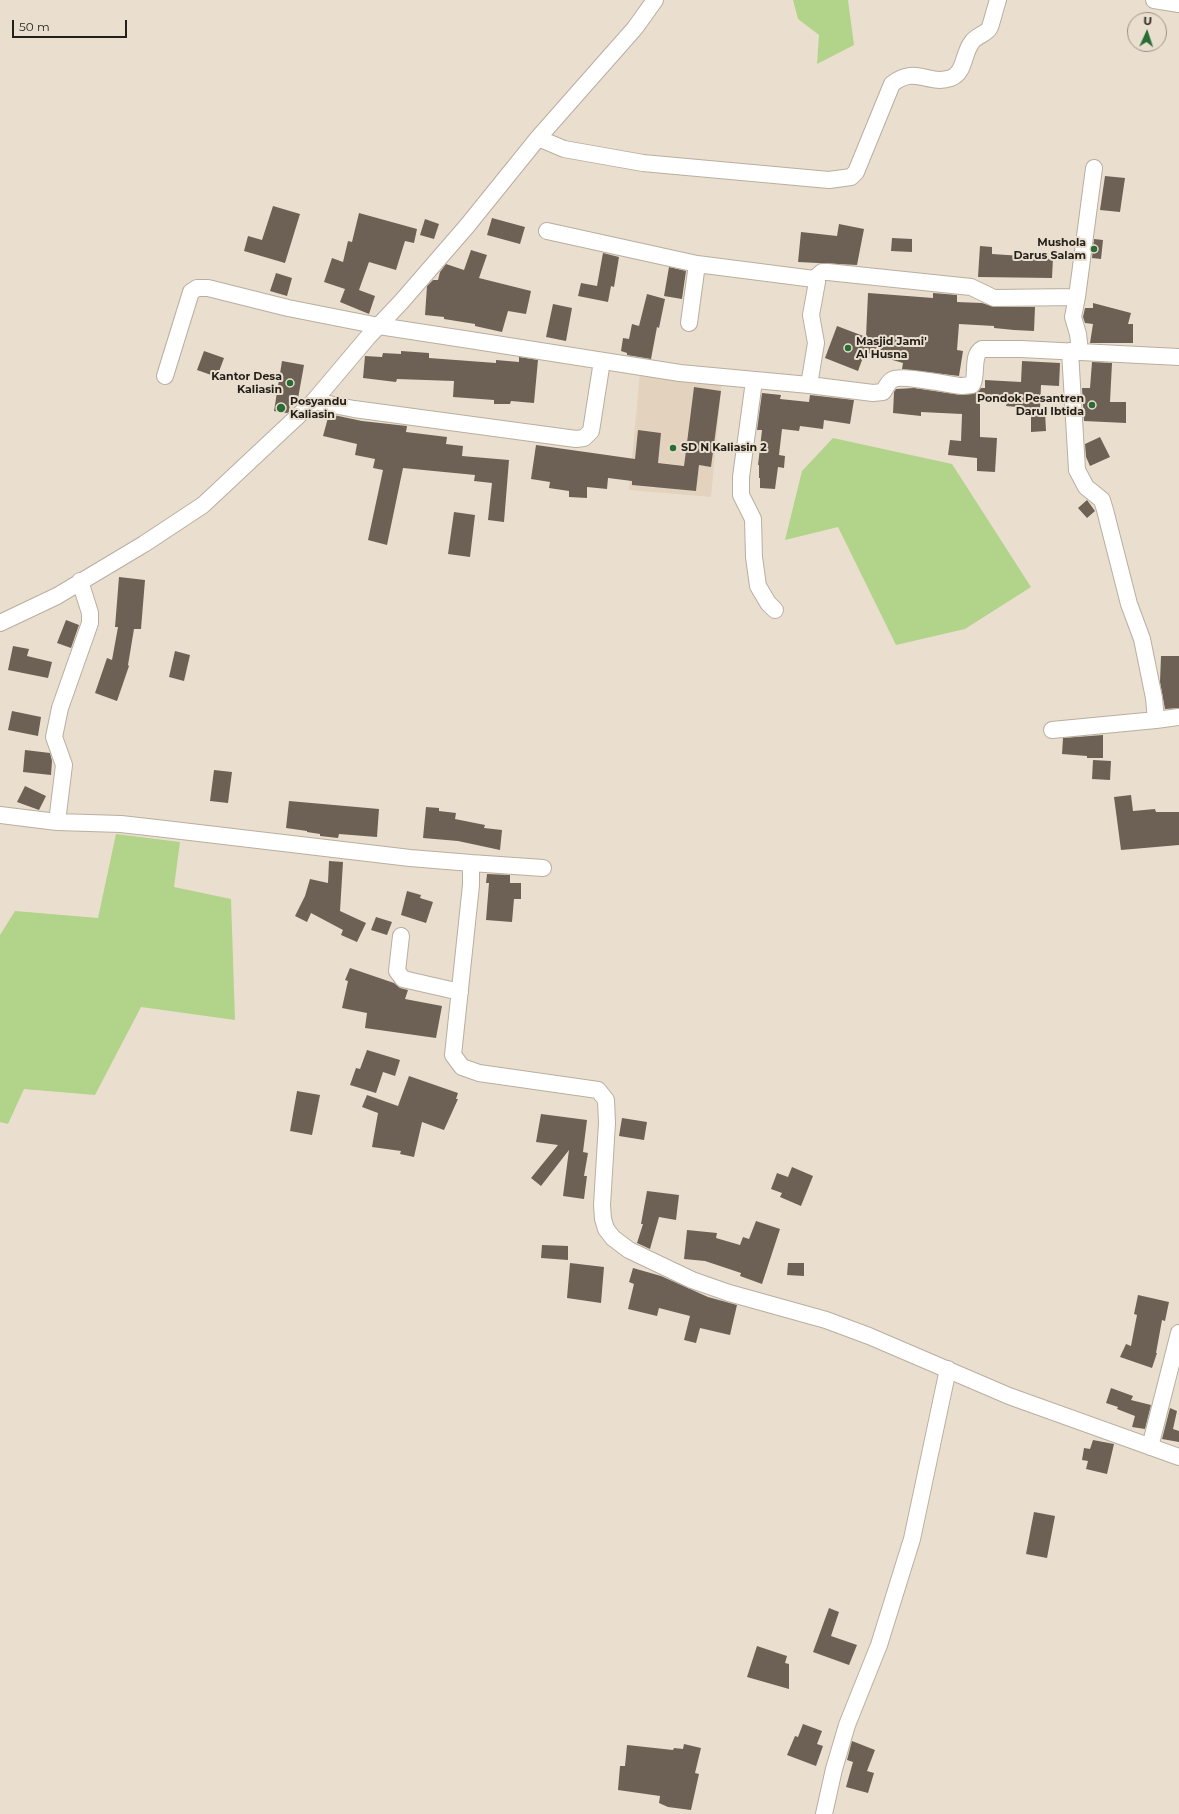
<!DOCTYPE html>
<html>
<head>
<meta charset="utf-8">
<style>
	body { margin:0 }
	#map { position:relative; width:1179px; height:1814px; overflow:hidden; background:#eadfcf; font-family:Montserrat,sans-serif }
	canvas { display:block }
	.north { position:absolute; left:1127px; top:12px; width:40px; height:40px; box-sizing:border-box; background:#eadfcf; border:1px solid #9a9286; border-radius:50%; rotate:3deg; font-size:11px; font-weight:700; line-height:16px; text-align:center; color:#231f19 }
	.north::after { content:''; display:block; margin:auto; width:14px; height:18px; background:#2a6c36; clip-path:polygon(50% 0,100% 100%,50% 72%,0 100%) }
	.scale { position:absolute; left:12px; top:20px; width:115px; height:18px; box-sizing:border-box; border:2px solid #231f19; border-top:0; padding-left:5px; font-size:12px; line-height:14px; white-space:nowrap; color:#231f19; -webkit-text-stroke:3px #eadfcf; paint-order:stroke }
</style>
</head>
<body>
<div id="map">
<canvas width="1179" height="1814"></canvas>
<div class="north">U</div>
<div class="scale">50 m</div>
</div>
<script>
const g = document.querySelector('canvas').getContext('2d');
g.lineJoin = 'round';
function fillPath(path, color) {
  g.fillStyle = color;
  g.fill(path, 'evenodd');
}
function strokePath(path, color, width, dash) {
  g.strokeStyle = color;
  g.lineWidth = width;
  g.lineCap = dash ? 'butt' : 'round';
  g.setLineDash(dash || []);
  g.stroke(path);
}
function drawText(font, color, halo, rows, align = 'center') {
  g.font = font + ' Montserrat,sans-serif';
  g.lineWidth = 4;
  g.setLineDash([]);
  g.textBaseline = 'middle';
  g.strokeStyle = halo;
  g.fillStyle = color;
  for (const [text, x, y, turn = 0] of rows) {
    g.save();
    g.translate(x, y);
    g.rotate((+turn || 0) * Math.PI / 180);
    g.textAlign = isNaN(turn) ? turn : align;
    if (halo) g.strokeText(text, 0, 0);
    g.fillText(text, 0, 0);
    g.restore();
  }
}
const built = new Path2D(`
	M640 373 722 381 711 497 629 490ZM694 387 721 391 711 466 684 463ZM638 430 661 433 655 488 632 485ZM661 463 699 467 696 491 658 487Z`);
const green = new Path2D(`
	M793 0H848L854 45 817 64 819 35 798 19Z
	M833 438 952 464 1031 587 965 629 896 645 838 527 785 540 802 471Z
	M116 834 180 842 174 887 231 899 235 1020 141 1007 95 1095 24 1089 8 1124 0 1122V935L15 911 98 918Z`);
const building = new Path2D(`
	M1105 176 1125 178 1120 212 1100 210Z
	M273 206 300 214 285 263 244 251 248 236 262 240Z
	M359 213 417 229 414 243 405 241 396 270 369 262 359 290 375 296 369 314 340 302 345 289 324 282 332 258 343 262 348 241 352 242Z
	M492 218 525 227 520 244 487 235Z
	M425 219 439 224 434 239 420 235Z
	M839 224 864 229 857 265 798 262 801 232 837 236Z
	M892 238 912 239V252L891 251Z
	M1094 239 1103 240 1101 259 1092 258Z
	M980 246 992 247V254L1053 258 1052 278 978 277Z
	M471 250 487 255 479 278 531 291 526 314 508 311 502 332 475 326V324L444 319V317L425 315 427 286 433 280H438L440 272 446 264 464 270Z
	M603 253 619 257 614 287 611 286 608 302 578 296 581 283 597 286Z
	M669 267 686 271 682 299 664 296Z
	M276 273 292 278 287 296 270 291Z
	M868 293 933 298V293L957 295V302L982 303 994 307H1035L1034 331 1014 330 994 328V326L959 324 957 350 963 351 959 376 902 369 903 363 865 352 858 371 825 358 837 326 866 337Z
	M647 294 665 299 659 328 657 327 651 359 627 355V353L621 351 623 338 629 339 632 324 639 326Z
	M1093 303 1131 313 1128 324H1133V343H1090L1093 324 1085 323 1083 317 1085 308H1093Z
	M553 304 572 308 566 341 546 337Z
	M204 351 224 358 217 377 197 370Z
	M401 351 429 353V358L496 363V360L519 362V357L538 360 534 403 511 401 510 404H494V400L453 397 454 381 397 379 396 382 363 378 365 356 382 357 383 353 401 354Z
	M282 361 304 365 297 404 290 403 289 412 287 413 274 411Z
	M1022 361 1060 363 1059 386 1041 385 1040 409 1006 406 1007 403 980 401V437L997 438 995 472 977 471V458L948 455 950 440 961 441 962 414 921 412V416L893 413 894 392 896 389 914 388 961 395 973 394 978 392 981 388H985V380L1021 382Z
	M1092 362 1112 363 1110 402H1126V423L1084 421 1082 388H1090Z
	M694 387 721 391 711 467 699 465 696 491 632 485V481L608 478 607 489 587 487V498L569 497V491L549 488 550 482 531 479 536 445 635 459 638 430 661 433 658 463 684 466Z
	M762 393 781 395 780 399 809 402 810 395 854 400 850 424 824 420 823 429 800 426 799 431 782 429 779 455 785 456 784 468 778 467 775 489 760 488V478H759V465H758L762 430H757Z
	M1045 412 1046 431 1031 432V413Z
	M329 414 362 421 407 426 406 432 447 437 446 444 463 446 462 456 509 460 504 522 488 520 492 483 474 481 475 475 403 468 387 545 368 540 383 470 373 468 375 459 355 455 357 444 323 436Z
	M1100 437 1110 457 1090 466 1086 457 1085 444Z
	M1087 500 1095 511 1087 518 1078 508Z
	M454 512 475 515 470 557 448 554Z
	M119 577 145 580 141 629H134L128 665 129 666 117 701 95 693 107 658 112 660 118 627H115Z
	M66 620 79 625 71 648 57 643Z
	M13 646 29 649 27 656 52 662 48 678 8 670Z
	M175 651 190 655 184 681 169 677Z
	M1161 656H1179V708L1165 709 1160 682Z
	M12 711 41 717 38 736 8 730Z
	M1103 735V758H1087V756L1062 754 1063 738Z
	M25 750 50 753 52 761 51 775 23 772Z
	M1093 760 1111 761 1110 780 1092 779Z
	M214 770 232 772 228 803 210 801Z
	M25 786 46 796 39 810 17 802Z
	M1131 795 1133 811 1155 809 1156 812H1179V845L1121 850 1114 797Z
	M289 801 379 809 377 837 339 834 338 838 320 836V834L307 832V831L286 828Z
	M426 807 439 808V811L456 813 455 819 485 825 484 828 502 830 500 850 458 841 423 838Z
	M329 861 343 862 340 911 366 923 357 942 341 935 343 930 311 913 307 922 295 916 305 896 310 879 328 883Z
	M487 874 510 875V883H521V899H514L512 922 486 920 489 883H486Z
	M407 891 421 895 420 898 433 902 426 923 401 915Z
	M376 917 392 922 387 935 371 930Z
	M350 968 394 983 400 988 408 990 405 999 442 1006 436 1038 365 1028 367 1013 342 1008 348 981 345 980Z
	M367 1050 400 1060 395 1076 383 1072 376 1093 350 1085 356 1068 360 1069Z
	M409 1076 458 1093 456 1099H458L444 1130 422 1122 414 1157 400 1154 401 1151 372 1147 378 1113 362 1107 367 1095 398 1106Z
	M297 1091 320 1095 312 1135 290 1131Z
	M541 1114 587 1120 583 1152 588 1153 584 1176H587L584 1199 563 1196 569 1150 541 1186 531 1178 558 1145 536 1142Z
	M622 1118 647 1122 644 1140 619 1136Z
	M792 1167 813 1176 801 1206 780 1197 782 1193 771 1189 777 1173 788 1177Z
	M647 1191 679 1195 676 1220 659 1217 650 1249 637 1243 643 1224H641Z
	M756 1221 780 1229 762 1284 740 1276 741 1273 705 1261 684 1259 687 1230 717 1233 716 1238 740 1245 743 1237 749 1239Z
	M542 1245 568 1246V1260L541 1258Z
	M570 1263 604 1267 601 1303 567 1298Z
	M788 1263H804V1276L787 1275Z
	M633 1268 661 1276 708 1297 737 1305 730 1335 700 1328 696 1343 684 1340 690 1316 659 1308 657 1316 628 1309 634 1284 629 1282Z
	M1138 1295 1169 1302 1165 1321 1162 1320 1156 1353H1157L1152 1368 1120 1357 1126 1344 1131 1346 1137 1315 1134 1314Z
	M1111 1388 1133 1396 1131 1400 1151 1405 1145 1429 1132 1427 1135 1416 1117 1409 1118 1407 1106 1403Z
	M1170 1408 1177 1411 1173 1429 1179 1431V1442L1162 1439Z
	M1093 1440 1114 1444 1107 1474 1086 1469 1088 1461 1082 1460 1084 1448 1090 1449Z
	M1034 1512 1055 1516 1047 1558 1026 1554Z
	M829 1608 839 1612 831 1636 857 1645 849 1665 813 1652Z
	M757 1646 787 1656 785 1663 789 1664V1689L747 1677Z
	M803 1724 822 1731 817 1744 823 1746 816 1766 787 1755 795 1736 798 1737Z
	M852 1741 875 1750 867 1771 874 1773 868 1793 846 1787 853 1762 847 1760Z
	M684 1744 701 1748 695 1773 699 1774 691 1810 668 1807 659 1803 660 1796 618 1790 620 1766H625L627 1745 673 1750 674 1748 683 1749Z`);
const street = new Path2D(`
	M1154 0 1179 4
	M538 138 564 149 643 163 829 180 851 177 856 172 892 84C916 65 928 86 951 78 965 73 963 53 972 42 976 36 988 33 990 27 993 18 995 9 998 0
	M547 231 697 264 814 279 817 282 811 315 816 343 809 385
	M814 279 822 272H828L971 287 994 298 1077 297
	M689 323 697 264
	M1070 351 1077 470 1086 487 1102 500 1105 510 1129 604 1142 639 1154 698 1156 720 1179 717
	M1080 351 1078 334 1073 317 1077 297 1094 168
	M165 376 191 292 197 288H208L288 308 379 326 470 340 680 373 809 385 873 393 883 392C886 388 888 382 892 380 900 374 950 385 962 386L972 385C978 376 971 355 982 349H1021L1179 357
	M754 381 741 477V495L753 519 754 557 758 586 768 603 775 610
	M314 401 354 409 576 439 584 438 591 431 602 361
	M0 623 57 596 144 544 203 505 314 401 368 337 402 301 467 226 538 138 635 28 655 0
	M1052 730 1156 720
	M0 815 57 822 121 824 165 829 410 858 471 863V885L453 1055 462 1067 479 1073 598 1090 606 1100 607 1123 602 1205 603 1219 606 1229 613 1238 629 1250 692 1280 729 1293 826 1320 869 1336 1009 1396 1179 1457
	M57 822 64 765 54 737 60 708 90 623V613L80 581
	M471 863 543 868
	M401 936 397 971 403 979 460 992
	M1150 1447 1179 1333
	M824 1814 834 1769 847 1725 879 1645 912 1539 948 1369`);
const markers = [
	[1094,249,4,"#2a6c36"],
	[848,348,4,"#2a6c36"],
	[290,383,4,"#2a6c36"],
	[1092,405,4,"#2a6c36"],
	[281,408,5,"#2a6c36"],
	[673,448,4,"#2a6c36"]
];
const poiNames = [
	["Mushola",1086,243],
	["Darus Salam",1086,256],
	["Masjid Jami'",856,342,"left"],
	["Al Husna",856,355,"left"],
	["Kantor Desa",282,377],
	["Kaliasin",282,390],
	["Pondok Pesantren",1084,399],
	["Darul Ibtida",1084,412],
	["Posyandu",290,402,"left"],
	["Kaliasin",290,415,"left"],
	["SD N Kaliasin 2",681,448,"left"]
];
fillPath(built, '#e3d2bd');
fillPath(green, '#b2d38a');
fillPath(building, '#6c6154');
strokePath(street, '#b9ae9f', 18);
strokePath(street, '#fff', 16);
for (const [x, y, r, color] of markers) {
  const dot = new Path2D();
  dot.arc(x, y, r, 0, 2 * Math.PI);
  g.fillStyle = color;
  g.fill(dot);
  strokePath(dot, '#eadfcf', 1.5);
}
drawText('bold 11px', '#231f19', '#eadfcf', poiNames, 'right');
</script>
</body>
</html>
